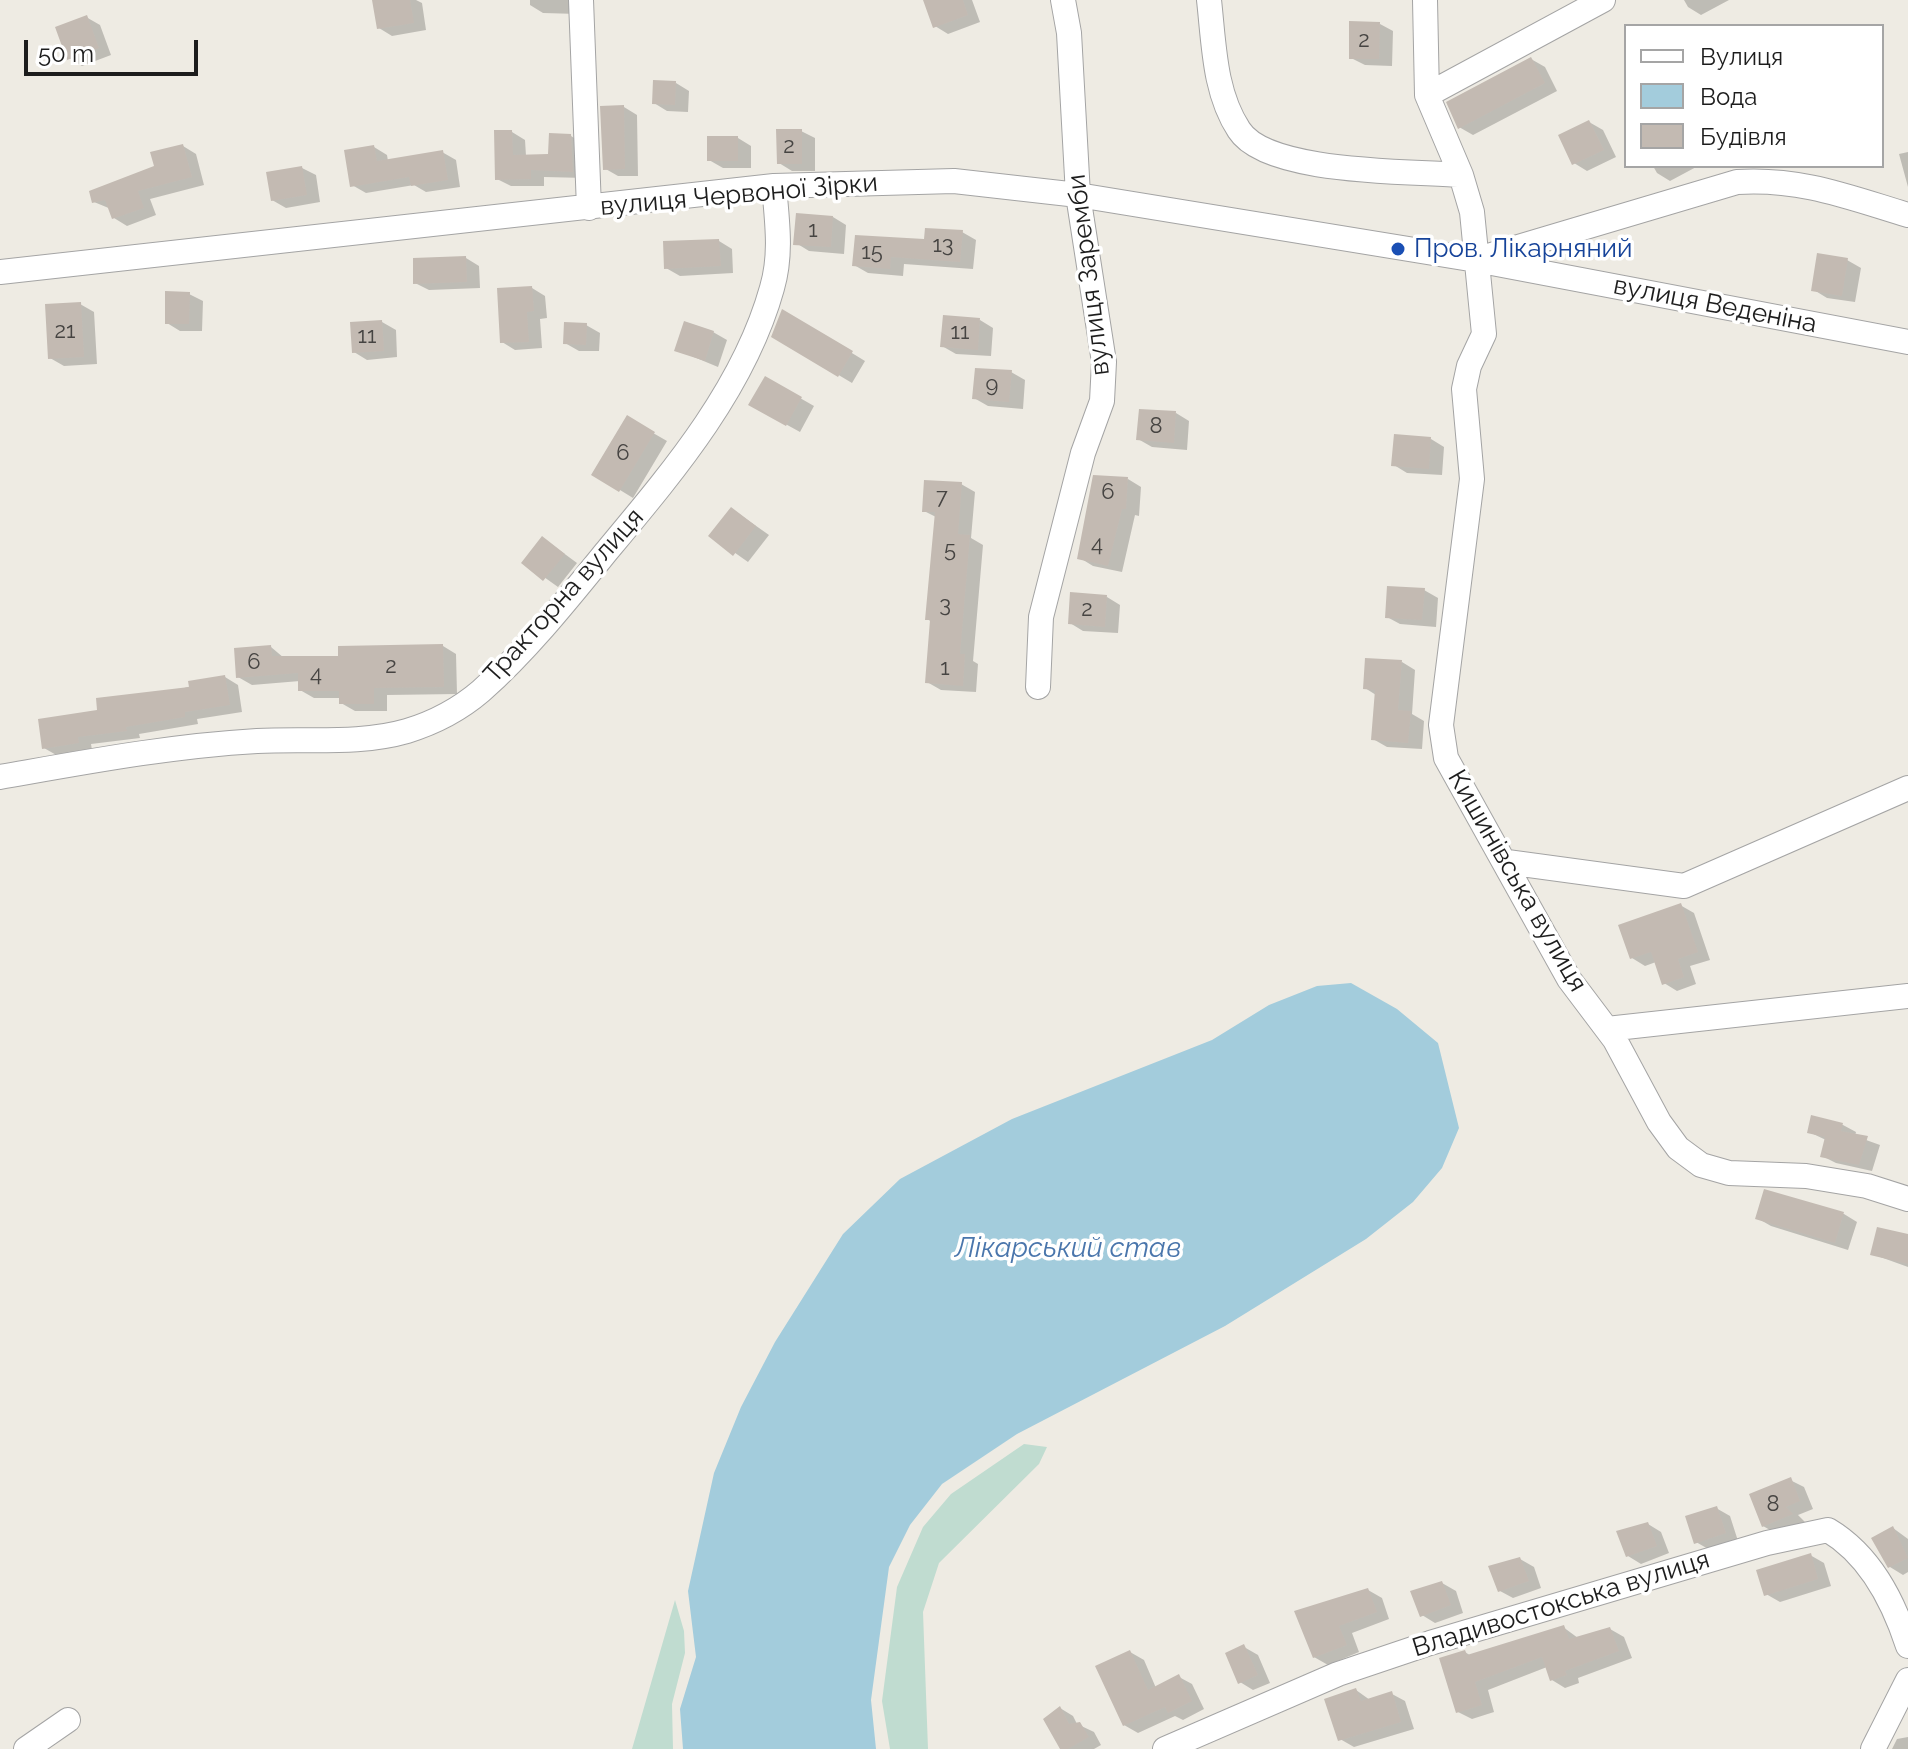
<!DOCTYPE html>
<html>
<head>
<meta charset="utf-8">
<style>
	body { margin:0 }
	#map { position:relative; width:1908px; height:1749px; overflow:hidden; background:#eeebe3; font-family:Raleway,sans-serif }
	canvas { display:block }
	.legend { position:absolute; left:1624px; top:24px; width:260px; height:144px; box-sizing:border-box; background:#fff; border:2px solid #a5a5a5; margin:0; padding:10px 14px; list-style:none; font-size:24px; color:#1d1d1d }
	.legend li { display:flex; align-items:center; gap:16px; height:40px }
	.legend b { width:40px; border:2px solid #a5a5a5 }
	.scale { position:absolute; left:24px; top:40px; width:174px; height:36px; box-sizing:border-box; border:4px solid #1d1d1d; border-top:0; padding-left:10px; font-size:24px; line-height:28px; white-space:nowrap; color:#1d1d1d; -webkit-text-stroke:6px #fff; paint-order:stroke }
</style>
</head>
<body>
<div id="map">
<canvas width="1908" height="1749"></canvas>
<ul class="legend">
<li><b style="height:10px;background:#fff"></b>Вулиця</li>
<li><b style="height:22px;background:#a3ccdc"></b>Вода</li>
<li><b style="height:22px;background:#c3bab2"></b>Будівля</li>
</ul>
<div class="scale">50 m</div>
</div>
<script>
const g = document.querySelector('canvas').getContext('2d');
g.lineJoin = 'round';
function fillPath(path, color) {
  g.fillStyle = color;
  g.fill(path, 'evenodd');
}
function strokePath(path, color, width, dash) {
  g.strokeStyle = color;
  g.lineWidth = width;
  g.lineCap = dash ? 'butt' : 'round';
  g.setLineDash(dash || []);
  g.stroke(path);
}
function drawText(font, color, halo, rows, align = 'center') {
  g.font = font + ' Raleway,sans-serif';
  g.lineWidth = 7;
  g.setLineDash([]);
  g.textBaseline = 'middle';
  g.strokeStyle = halo;
  g.fillStyle = color;
  for (const [text, x, y, turn = 0] of rows) {
    g.save();
    g.translate(x, y);
    g.rotate((+turn || 0) * Math.PI / 180);
    g.textAlign = isNaN(turn) ? turn : align;
    if (halo) g.strokeText(text, 0, 0);
    g.fillText(text, 0, 0);
    g.restore();
  }
}
const wetland = new Path2D(`
	M1024 1444 1047 1447 1039 1464 939 1563 923 1612 928 1749H890L882 1701 897 1587 923 1527 951 1494Z
	M675 1600 684 1631 685 1653 672 1704 673 1749H632Z`);
const water = new Path2D(`
	M1351 983 1397 1009 1438 1043 1459 1128 1442 1168 1413 1202 1366 1239 1225 1326 1017 1434 942 1484 910 1525 889 1567 871 1700 876 1749H683L680 1709 696 1657 688 1591 714 1473 741 1407 775 1342 843 1234 900 1179 1012 1119 1212 1040 1269 1005 1317 986Z`);
const shadow = new Path2D(`
	M380 0H416L422 3 426 30 392 36 379 28Z
	M530 0H578V14L543 13 530 5Z
	M925 0H972L980 22 948 34 935 26Z
	M1684 0H1729L1701 15 1688 7Z
	M86 17 100 25 111 55 82 66 69 58Z
	M1380 24 1393 31 1392 66 1365 65 1351 58Z
	M1531 59 1545 67 1557 91 1473 135 1459 127Z
	M676 83 689 91 688 112 667 111 654 103Z
	M624 107 637 115 638 176H618L604 168Z
	M1589 122 1603 130 1616 157 1587 171 1574 163Z
	M801 131 815 138V171H792L779 163Z
	M512 132 525 140 526 156H550L571 136 584 144 586 178 544 177V186H511L497 179Z
	M738 138 751 146V168H723L709 160Z
	M183 146 196 154 204 185 150 199 156 215 127 226 114 218 111 209 94 202 156 167Z
	M374 147 387 155 388 161 442 152 456 160 460 187 426 192 414 185 366 193 352 185Z
	M1908 152V187L1899 154Z
	M1653 166H1698L1670 181 1657 173Z
	M302 168 316 175 320 202 286 208 272 200Z
	M833 217 846 225 844 254 809 251 796 243Z
	M962 232 976 240 973 269 904 264 903 276 868 273 854 265Z
	M719 241 732 249 733 273 680 276 666 268Z
	M466 258 479 266 480 288 429 290 415 283Z
	M1847 260 1861 268 1855 302 1827 298 1814 290Z
	M532 288 545 296 547 318 540 319 542 348 515 350 502 342Z
	M189 294 203 301 202 331H180L167 323Z
	M80 304 94 312 97 364 64 366 50 358Z
	M783 311 865 361 852 383 773 336Z
	M980 320 993 328 991 356 956 354 942 346Z
	M382 322 396 330 397 357 367 360 354 352Z
	M586 325 600 333 599 351H579L565 343Z
	M713 332 727 340 718 367 677 350Z
	M1011 372 1025 380 1023 409 988 406 974 398Z
	M765 378 814 406 800 432 751 405Z
	M1176 413 1189 421 1187 450 1152 447 1138 439Z
	M627 418 667 441 633 498 594 474Z
	M1431 439 1444 447 1442 475 1407 473 1394 465Z
	M1128 479 1141 487 1139 516 1135 515 1122 572 1093 566 1080 558Z
	M961 484 975 492 971 538 983 545 973 661 978 664 976 692 941 690 927 682 932 622 927 619 936 517 924 511Z
	M732 509 769 535 748 562 711 536Z
	M543 538 577 563 558 587 523 562Z
	M1424 590 1438 598 1436 627 1400 624 1387 617Z
	M1107 597 1120 605 1118 633 1083 631 1070 623Z
	M443 646 456 654 457 694 387 695V711H355L341 703V698H314L300 690V681L252 685 238 677 271 647 284 658H341Z
	M1402 662 1415 670 1412 714 1424 721 1422 749 1387 747 1373 739 1376 695 1365 688Z
	M225 677 238 685 242 712 197 719 198 724 139 734 140 738 91 744 92 750 58 756 44 748 99 711Z
	M1680 905 1694 913 1710 960 1690 966 1696 984 1677 991 1664 983 1656 962 1645 966 1632 958Z
	M1812 1118 1843 1125 1856 1132 1855 1136 1880 1145 1872 1171 1836 1163 1822 1156 1826 1140 1809 1132Z
	M1766 1192 1844 1214 1857 1222 1848 1250 1771 1226 1757 1218Z
	M1908 1237V1267L1872 1254Z
	M1790 1480 1804 1487 1813 1509 1798 1515 1805 1522 1777 1534 1763 1526Z
	M1716 1508 1730 1516 1738 1541 1710 1550 1696 1542Z
	M1648 1524 1661 1532 1669 1553 1641 1564 1628 1556Z
	M1893 1528 1908 1539V1572L1903 1575 1890 1567Z
	M1810 1555 1824 1563 1831 1586 1780 1602 1766 1594Z
	M1520 1559 1534 1567 1541 1588 1513 1598 1500 1591Z
	M1442 1583 1456 1591 1463 1613 1435 1623 1422 1615Z
	M1368 1590 1382 1598 1389 1619 1352 1633 1359 1652 1328 1665 1314 1657 1297 1612Z
	M1563 1627 1578 1638 1610 1629 1624 1637 1632 1658 1578 1678 1579 1683 1565 1688 1552 1680 1547 1667 1488 1690 1494 1712 1472 1719 1458 1712 1465 1652 1471 1656Z
	M1244 1647 1258 1655 1270 1683 1253 1690 1240 1682Z
	M1130 1652 1144 1660 1156 1688 1179 1677 1192 1684 1204 1709 1183 1720 1175 1716 1138 1733 1124 1725Z
	M1356 1690 1370 1700 1392 1694 1405 1701 1414 1729 1354 1747 1340 1739Z
	M1060 1708 1073 1716 1077 1724 1094 1732 1101 1745 1094 1749H1062Z
	M1908 1737V1749H1892L1897 1739Z`);
const building = new Path2D(`
	M372 0H410L414 23 377 29Z
	M923 0H963L968 15 933 28Z
	M87 15 99 48 67 60 55 27Z
	M1349 21 1380 22 1379 59H1349Z
	M1531 57 1545 83 1458 129 1446 102Z
	M653 80 676 81 675 105 652 104Z
	M624 105 625 169 603 170 600 106Z
	M1589 120 1604 150 1572 165 1558 135Z
	M776 129H802V164H777Z
	M494 130H512L513 155 548 154 549 133 571 134 573 172 531 170V179L495 180Z
	M707 136H738V161H707Z
	M183 144 192 177 138 191 144 208 112 219 105 200 92 203 89 191 154 166 150 152Z
	M374 145 377 161 443 150 448 180 411 186 409 177 350 187 344 150Z
	M302 166 307 195 271 201 266 172Z
	M796 213 833 216 831 247 793 245Z
	M925 228 963 230 960 262 891 257 890 269 852 266 855 235 924 239Z
	M719 239 721 266 664 269 663 241Z
	M1817 253 1848 258 1842 296 1811 291Z
	M466 256 467 282 413 284V258Z
	M532 286 534 311 527 312 529 342 500 343 497 288Z
	M165 291 190 292 189 324H165Z
	M81 302 84 357 48 359 45 304Z
	M782 309 853 351 838 377 771 337Z
	M943 315 980 318 978 350 940 347Z
	M382 320 384 351 352 353 350 322Z
	M684 321 714 331 705 361 674 351Z
	M564 322 587 323 586 345 563 344Z
	M975 368 1012 370 1009 402 972 399Z
	M765 376 802 397 786 426 748 405Z
	M1139 409 1176 411 1174 443 1136 440Z
	M627 415 655 432 619 492 591 475Z
	M1394 434 1431 437 1429 469 1391 466Z
	M1093 475 1128 477 1126 509H1122L1108 566 1077 559Z
	M924 480 962 482 958 534 970 535 960 654H965L963 686 925 683 930 620H925L935 512H922Z
	M731 507 756 526 733 556 708 536Z
	M542 536 565 554 543 581 521 563Z
	M1387 586 1425 588 1422 620 1385 618Z
	M1070 592 1107 595 1105 627 1068 624Z
	M443 644 444 687 374 688V704H339V691H298V673L236 678 234 648 271 645 272 656H338V646Z
	M1365 658 1402 660 1398 710 1411 711 1408 743 1371 740 1375 690 1363 689Z
	M225 675 230 705 185 712V717L126 727 127 731 78 737 79 743 42 749 38 719 97 710 96 698 189 687 188 681Z
	M1681 903 1698 952 1678 959 1684 977 1662 985 1651 952 1630 959 1618 925Z
	M1811 1115 1843 1123 1841 1131 1868 1136 1859 1165 1820 1157 1825 1137 1807 1133Z
	M1764 1189 1844 1212 1835 1243 1755 1219Z
	M1877 1227 1908 1234V1264L1870 1255Z
	M1791 1477 1800 1501 1786 1507 1793 1514 1762 1527 1749 1494Z
	M1717 1506 1726 1533 1694 1544 1685 1516Z
	M1648 1522 1657 1546 1626 1557 1616 1531Z
	M1893 1526 1908 1558 1888 1568 1871 1538Z
	M1811 1553 1818 1579 1764 1596 1756 1570Z
	M1520 1557 1529 1581 1498 1592 1488 1566Z
	M1442 1581 1451 1605 1420 1617 1410 1591Z
	M1368 1588 1377 1612 1339 1626 1347 1645 1313 1658 1294 1611Z
	M1564 1625 1569 1639 1610 1627 1619 1651 1565 1671 1567 1675 1550 1681 1542 1657 1475 1682 1482 1705 1456 1713 1439 1658 1465 1650 1467 1655Z
	M1244 1644 1258 1675 1238 1684 1225 1653Z
	M1130 1650 1148 1690 1179 1674 1192 1701 1168 1713 1165 1707 1123 1726 1095 1666Z
	M1356 1688 1361 1701 1392 1691 1401 1722 1338 1741 1324 1699Z
	M1060 1706 1069 1724 1080 1722 1089 1737 1068 1749H1060L1043 1719Z`);
const minor = new Path2D(`
	M581 0 589 208
	M1209 0C1214 44 1214 92 1239 130 1267 174 1409 171 1461 175
	M1425 0 1427 95 1461 175 1472 212 1484 334 1469 366 1464 389 1472 479 1441 725 1446 758 1569 979 1615 1040 1659 1122 1678 1148 1701 1165 1729 1173 1806 1176 1867 1186 1908 1199
	M1427 95 1603 0
	M1478 259 1737 182C1801 178 1848 197 1908 215
	M0 272 774 186 954 181 1078 195 1476 260 1908 342
	M1038 687 1041 617 1083 453 1102 401 1104 362 1078 195 1069 33 1063 0
	M0 777C86 762 170 746 257 741 306 738 359 745 407 731 433 723 460 709 481 691 527 650 567 600 606 552 671 474 744 389 772 288 782 254 777 221 774 186
	M1507 862 1684 886 1908 788
	M1607 1029 1908 996
	M26 1749 68 1720
	M1165 1749 1338 1674 1430 1643 1767 1543 1828 1530C1870 1555 1893 1600 1908 1646
	M1873 1749 1908 1680`);
const markers = [
	[1398,249,8,"#1a4fb4"]
];
const numberNames = [
	["2",1364,40],
	["2",789,146],
	["1",813,230],
	["13",943,245],
	["15",872,252],
	["21",65,331],
	["11",960,332],
	["11",367,336],
	["9",992,385],
	["8",1156,426],
	["6",623,453],
	["6",1108,492],
	["7",942,497],
	["4",1097,544],
	["5",950,550],
	["3",945,605],
	["2",1087,609],
	["6",254,662],
	["2",391,666],
	["1",945,668],
	["4",316,674],
	["8",1773,1504]
];
const streetNames = [
	["вулиця Червоної Зірки",739,195,-5],
	["вулиця Заремби",1089,275,-97],
	["вулиця Веденіна",1715,305,11],
	["Тракторна вулиця",564,596,-48],
	["Кишинівська вулиця",1517,881,60],
	["Владивостокська вулиця",1561,1604,-17]
];
const transitNames = [
	["Пров. Лікарняний",1414,249]
];
const waterNames = [
	["Лікарський став",1068,1249]
];
fillPath(wetland, '#c0dcd0');
fillPath(water, '#a3ccdc');
fillPath(shadow, '#0003');
fillPath(building, '#c3bab2');
strokePath(minor, '#a4a4a4', 26);
strokePath(minor, '#fff', 24);
for (const [x, y, r, color] of markers) {
  const dot = new Path2D();
  dot.arc(x, y, r, 0, 2 * Math.PI);
  g.fillStyle = color;
  g.fill(dot);
  strokePath(dot, '#fff', 3);
}
drawText('22px', '#464442', null, numberNames);
drawText('26px', '#1d1d1d', '#fff', streetNames);
drawText('26px', '#164399', '#fff', transitNames, 'left');
drawText('italic 28px', '#4a76ac', '#fff', waterNames);
</script>
</body>
</html>
